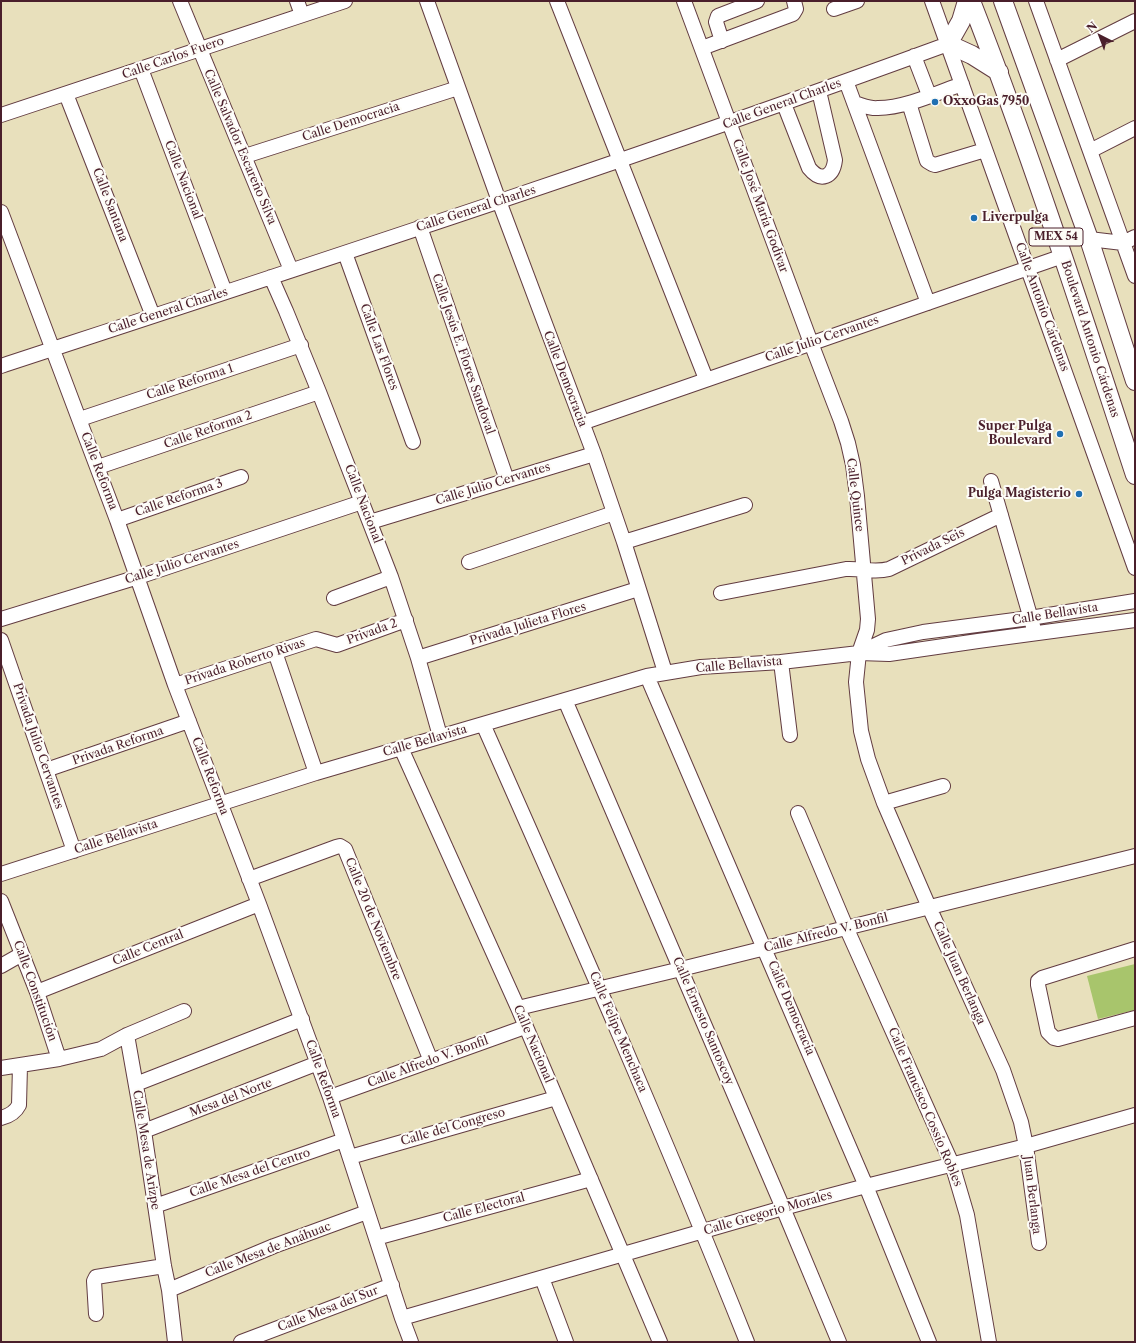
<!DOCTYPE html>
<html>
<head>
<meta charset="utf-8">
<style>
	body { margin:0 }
	#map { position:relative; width:1136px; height:1343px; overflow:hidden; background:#e8e0bc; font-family:"Libre Caslon Text",serif }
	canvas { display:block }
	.frame { position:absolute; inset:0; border:2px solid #4a1f2b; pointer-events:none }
	.north { position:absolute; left:1080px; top:16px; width:40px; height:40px; -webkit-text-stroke:3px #fdfcf7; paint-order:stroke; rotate:318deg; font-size:11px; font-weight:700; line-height:16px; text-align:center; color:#4a1f2b }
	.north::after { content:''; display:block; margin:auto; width:14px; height:18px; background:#4a1f2b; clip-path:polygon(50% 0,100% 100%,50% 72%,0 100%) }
</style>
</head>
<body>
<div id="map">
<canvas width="1136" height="1343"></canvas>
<div class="frame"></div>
<div class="north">N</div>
</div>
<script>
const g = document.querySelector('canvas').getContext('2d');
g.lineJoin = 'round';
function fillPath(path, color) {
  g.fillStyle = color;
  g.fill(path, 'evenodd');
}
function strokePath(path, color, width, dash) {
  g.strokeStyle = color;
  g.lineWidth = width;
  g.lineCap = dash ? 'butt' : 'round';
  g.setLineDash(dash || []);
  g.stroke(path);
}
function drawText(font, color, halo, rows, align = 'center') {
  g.font = font + ' "Libre Caslon Text",serif';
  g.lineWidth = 4;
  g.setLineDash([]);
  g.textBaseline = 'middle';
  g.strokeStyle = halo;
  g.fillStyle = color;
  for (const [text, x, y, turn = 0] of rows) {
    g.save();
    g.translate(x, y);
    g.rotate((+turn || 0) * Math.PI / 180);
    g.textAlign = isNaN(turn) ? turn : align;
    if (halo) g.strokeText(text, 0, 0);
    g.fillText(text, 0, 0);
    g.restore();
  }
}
const green = new Path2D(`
	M1135 964V1010L1098 1019 1087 976Z`);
const minor = new Path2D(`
	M180 1 291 270
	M297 1 302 15
	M427 1 499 201 594 454 624 542 665 672
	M557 1 706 379
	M684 1 811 343 841 421 848 443 853 465 857 496 868 619 867 630 859 653 856 682 861 731 868 759 884 803 929 907 1003 1070 1021 1122 1026 1146 1039 1243
	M932 1 1135 568
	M1036 1 1135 276
	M834 9 857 1
	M722 41 716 22 718 16 757 1
	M702 48 793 14 796 9 794 1
	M914 56 929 95
	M1057 60 1135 21
	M141 69 225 292
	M846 81 928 303
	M66 94 153 316
	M854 103C862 105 870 109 878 108 905 108 937 93 962 84
	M909 103 927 161 932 164 935 165 985 150
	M784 104 809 168C821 183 833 177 835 160L819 91
	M1 115 345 1
	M1090 151 1135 128
	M245 156 458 88
	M1 212 117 520 175 685 259 904 330 1097 402 1318 411 1342
	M420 227 507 480
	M1089 239 1123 243 1135 237
	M345 253 413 442
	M271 277 286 311 319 392 391 577 418 658 440 736
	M1 366C318 262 635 159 948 44
	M80 419 301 345
	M582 423 1063 256
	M98 467 319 392
	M991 481 1033 626
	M117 520 241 477
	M370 522 594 454
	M624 542 745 505
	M469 562 614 513
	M721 593 846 569C861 568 874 573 889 569L1001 515
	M334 598 391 577
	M1 619 138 577 362 502
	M1 640 74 851
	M275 652 316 773
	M861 652 886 640 923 632 1030 618 1135 601
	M418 658 638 589
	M781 662 790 735
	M647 676 866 1186 929 1342
	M175 685 316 639 337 645 406 620
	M565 700 783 1208 839 1342
	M483 724C574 929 664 1134 747 1342
	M401 748 518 1008 660 1342
	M46 770 189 721
	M884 803 943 786
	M798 813 846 927 952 1164 967 1215 989 1342
	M1 874 316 773 647 676 701 667 781 662 859 653 889 654 978 641 1135 620
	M249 879 336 847 340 846 345 849 431 1061
	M1 901 37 992 59 1059
	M1135 949 1042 978 1038 981V985L1048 1032 1054 1038 1058 1039 1135 1018
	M1 966 22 954
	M37 992 259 904
	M518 1008 681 969 1135 856
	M127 1035 144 1131 164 1266 169 1290 175 1342
	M1 1068 59 1059 101 1049 127 1035 184 1011
	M136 1084 302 1019
	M330 1097 525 1027
	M1 1118C9 1116 15 1113 19 1105L20 1066
	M144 1131 318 1063
	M350 1157 556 1098
	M155 1206 344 1140
	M376 1238 591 1179
	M542 1278 566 1342
	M169 1290 274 1246 367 1212
	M96 1314 94 1281 96 1277 164 1266
	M402 1318 783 1208 866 1186 1026 1146 1135 1115
	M241 1342 392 1285`);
const major = new Path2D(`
	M967 1 961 21 948 44 972 55 999 72
	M971 1C1032 157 1083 316 1135 475
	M1003 1 1089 239 1135 381`);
const markers = [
	[935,102,4,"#1f6fb2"],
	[974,218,4,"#1f6fb2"],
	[1060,434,4,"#1f6fb2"],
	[1079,494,4,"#1f6fb2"]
];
const shields = [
	[1056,237,54]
];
const shieldNames = [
	["MEX 54",1056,237]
];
const streetNames = [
	["Calle Carlos Fuero",173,58,-19],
	["Calle General Charles",782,104,-20],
	["Calle Democracia",351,122,-18],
	["Calle Salvador Escareño Silva",240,147,67],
	["Calle Nacional",183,180,69],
	["Calle Santana",110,205,69],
	["Calle José María Godivar",760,206,70],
	["Calle General Charles",476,209,-18],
	["Calle Antonio Cárdenas",1042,307,70],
	["Calle General Charles",168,311,-18],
	["Calle Julio Cervantes",822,339,-19],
	["Boulevard Antonio Cárdenas",1090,339,72],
	["Calle Las Flores",379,347,70],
	["Calle Jesús E. Flores Sandoval",463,354,71],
	["Calle Democracia",565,379,69],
	["Calle Reforma 1",190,382,-18],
	["Calle Reforma 2",208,430,-19],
	["Calle Reforma",99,471,69],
	["Calle Julio Cervantes",493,484,-17],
	["Calle Quince",855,495,83],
	["Calle Reforma 3",179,498,-19],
	["Calle Nacional",363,504,69],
	["Privada Seis",933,547,-26],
	["Calle Julio Cervantes",182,562,-18],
	["Calle Bellavista",1055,614,-9],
	["Privada Julieta Flores",528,624,-17],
	["Privada 2",372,632,-20],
	["Privada Roberto Rivas",245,662,-18],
	["Calle Bellavista",739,665,-5],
	["Calle Bellavista",425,741,-16],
	["Privada Julio Cervantes",38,746,71],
	["Privada Reforma",118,746,-19],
	["Calle Reforma",210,776,69],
	["Calle Bellavista",116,837,-18],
	["Calle 20 de Noviembre",373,919,68],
	["Calle Alfredo V. Bonfil",826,933,-14],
	["Calle Central",148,948,-22],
	["Calle Juan Berlanga",959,973,66],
	["Calle Constitución",35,991,70],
	["Calle Democracia",791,1008,67],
	["Calle Ernesto Santoscoy",703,1021,67],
	["Calle Felipe Menchaca",618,1032,67],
	["Calle Nacional",533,1044,67],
	["Calle Alfredo V. Bonfil",428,1062,-20],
	["Calle Reforma",323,1079,70],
	["Mesa del Norte",231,1098,-21],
	["Calle Francisco Cossío Robles",925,1107,67],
	["Calle del Congreso",453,1127,-16],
	["Calle Mesa de Arizpe",146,1150,81],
	["Calle Mesa del Centro",250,1173,-19],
	["Juan Berlanga",1032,1195,83],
	["Calle Electoral",484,1208,-15],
	["Calle Gregorio Morales",768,1213,-16],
	["Calle Mesa de Anáhuac",268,1250,-21],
	["Calle Mesa del Sur",328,1309,-21]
];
const poiNames = [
	["OxxoGas 7950",943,102],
	["Liverpulga",982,218],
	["Super Pulga",1052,427,"right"],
	["Boulevard",1052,441,"right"],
	["Pulga Magisterio",1071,494,"right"]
];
fillPath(green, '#a8c56c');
strokePath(minor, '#623c41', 16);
strokePath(major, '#623c41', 20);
strokePath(minor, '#fff', 14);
strokePath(major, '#fff', 18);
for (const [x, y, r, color] of markers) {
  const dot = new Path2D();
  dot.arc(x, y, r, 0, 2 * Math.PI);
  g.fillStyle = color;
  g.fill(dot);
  strokePath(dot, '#fdfcf7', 1.5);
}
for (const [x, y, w] of shields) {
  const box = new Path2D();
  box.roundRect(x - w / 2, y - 9, w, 18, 3);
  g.fillStyle = '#fdfcf7';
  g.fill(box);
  strokePath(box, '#4a1f2b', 1);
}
drawText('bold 11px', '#4a1f2b', null, shieldNames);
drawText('12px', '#4a1f2b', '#fdfcf7', streetNames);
drawText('bold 12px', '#4a1f2b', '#fdfcf7', poiNames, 'left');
</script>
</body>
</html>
